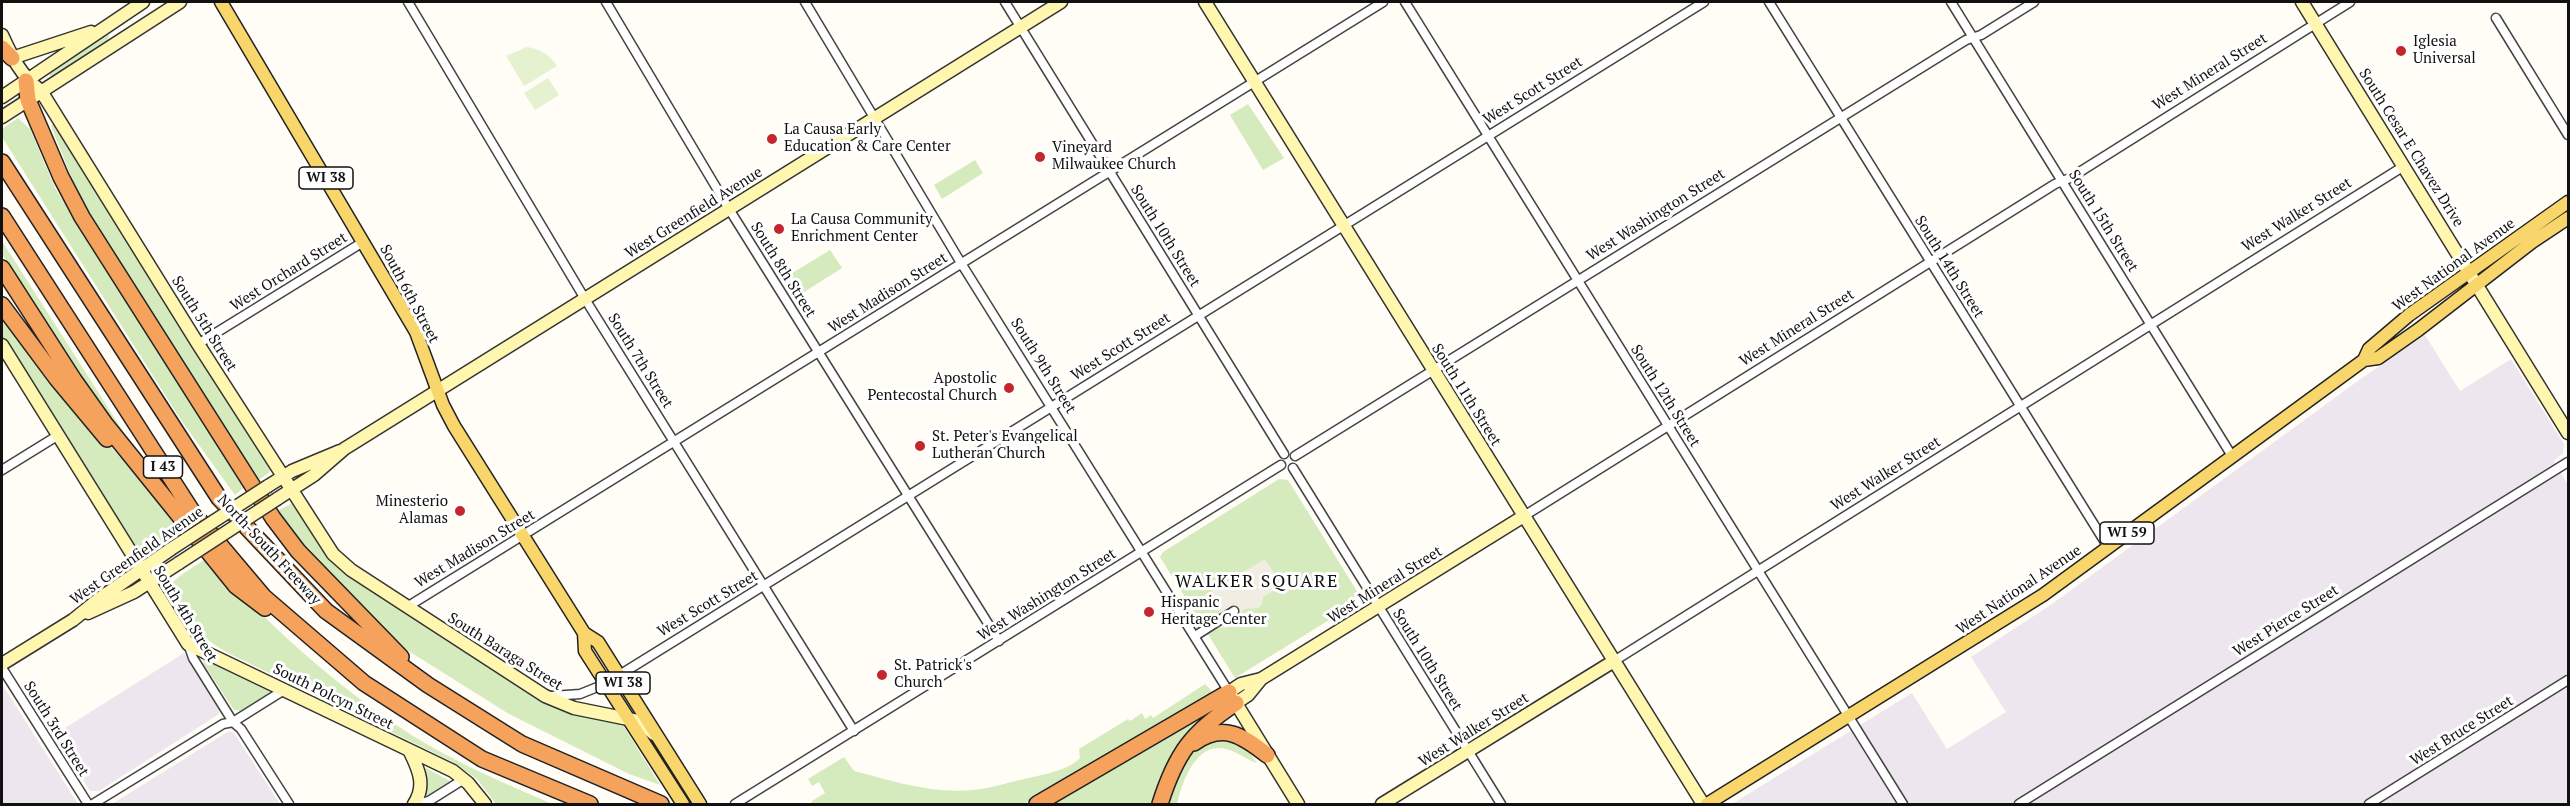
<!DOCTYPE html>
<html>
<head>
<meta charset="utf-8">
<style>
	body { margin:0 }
	#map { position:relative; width:2570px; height:806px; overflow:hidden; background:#fffdf5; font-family:"PT Serif",serif }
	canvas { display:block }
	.frame { position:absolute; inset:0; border:3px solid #111; pointer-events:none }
</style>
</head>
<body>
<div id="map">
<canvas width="2570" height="806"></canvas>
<div class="frame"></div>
</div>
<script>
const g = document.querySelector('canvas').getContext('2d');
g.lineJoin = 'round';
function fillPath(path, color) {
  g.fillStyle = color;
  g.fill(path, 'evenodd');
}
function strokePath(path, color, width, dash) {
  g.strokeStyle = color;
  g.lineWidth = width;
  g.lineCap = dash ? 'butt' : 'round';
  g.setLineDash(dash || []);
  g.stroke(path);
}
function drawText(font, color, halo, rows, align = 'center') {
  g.font = font + ' "PT Serif",serif';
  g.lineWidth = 6;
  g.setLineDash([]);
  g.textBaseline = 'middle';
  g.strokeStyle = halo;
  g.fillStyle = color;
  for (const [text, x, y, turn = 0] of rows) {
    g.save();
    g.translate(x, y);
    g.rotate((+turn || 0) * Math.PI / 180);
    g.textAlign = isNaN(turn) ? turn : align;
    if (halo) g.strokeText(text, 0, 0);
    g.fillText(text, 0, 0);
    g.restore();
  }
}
const industrial = new Path2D(`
	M2425 335 2460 391 2511 359 2564 444 2563 453 2554 461 2568 485V804H1732L1912 693 1947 749 2006 712 1971 657 2052 604 2362 378Z
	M184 653 218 707 219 714 99 791H90L55 736 57 733Z
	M2 684 78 804H2Z
	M229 731 234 733 280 804H112Z`);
const green = new Path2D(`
	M109 35 108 41 52 78 48 73 104 36Z
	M1248 104 1284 158 1263 170 1230 115Z
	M18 118 30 129 55 188 68 209 125 300 169 363 246 486 235 495 181 420 2 137V129Z
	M53 124 271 468 269 473 258 480 93 220 73 181 51 126Z
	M975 160 983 173 942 199 934 185Z
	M2 241 133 447 131 448 66 356 2 254Z
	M830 250 842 268 801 294 789 275Z
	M2 314 61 391 184 529 142 556 2 335Z
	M1279 479 1288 480 1360 596V601L1235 678 1160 557 1163 552Z
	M293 503 315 536 376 593 436 634 530 694 554 707 623 725 660 785 629 774 509 714 407 650 378 628 301 544 277 511Z
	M207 558C268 624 334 685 410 734 454 762 504 783 552 804H496L477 779 453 762 234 656C202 640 183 619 164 590L181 575Z
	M204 660 269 691V693L242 711 234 710 203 663Z
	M1205 684 1211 690V694L1054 791 1023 804H811L812 801 825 793 819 782 812 786 808 779 844 757 854 771C892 781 933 794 973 790 993 788 1013 781 1033 777 1047 774 1070 769 1080 758L1079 749 1128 719 1130 721 1142 713 1145 719 1151 715 1153 718Z
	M1206 712 1208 715 1156 804H1046Z
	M1209 739H1233L1234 743 1248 751 1257 763C1247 760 1238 752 1226 749 1196 741 1182 782 1177 804H1167L1170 791 1192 749Z
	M426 768 450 781 427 796 425 795 427 781 424 769Z`);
const pitch = new Path2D(`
	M527 47C541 49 550 55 557 66L524 86 506 56Z
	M548 78 559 95 535 110 524 93Z`);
const plaza = new Path2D(`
	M1265 559 1278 579V588L1263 597 1262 604 1258 608 1244 609 1240 614 1242 618 1226 628H1216L1214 624 1222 617 1219 611 1221 610 1216 602 1214 603 1205 595Z`);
const street = new Path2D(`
	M408 2 585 299 854 731
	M606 2 729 209 999 641
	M805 2 961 263 1229 692
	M1005 2 1284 454
	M1405 2 1903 804
	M1769 2 2108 547
	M1951 2 2232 456
	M2496 18 2568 135
	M198 344 363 242
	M1295 456 1966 40 1981 35 2034 2
	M1293 468 1501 804
	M2 470 57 436
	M1524 516 2055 184 2070 178 2350 2
	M407 607 1383 2
	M1195 636 1234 611
	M188 644 193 658 233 722 241 729 289 804
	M1614 661 2404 166
	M2 668 88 804
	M552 696 580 694 605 684 1704 2
	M93 804 223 724 233 722 284 690
	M417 804 429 801 464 779
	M735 804 1281 465
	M2019 804 2568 462
	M2369 804 2568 680`);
const secondary = new Path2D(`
	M1205 2 1703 804
	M2302 2 2568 433
	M2 35C12 57 21 76 41 91L198 344 333 554 351 570 545 696 574 708 638 721 654 734
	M12 58 91 32
	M2 97 143 2
	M2 117 180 2
	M2 345 188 644 453 771 468 783 485 804
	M268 486 292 471 340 451
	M277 499 314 475 344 449 1061 2
	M88 613 134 592 179 563
	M2 664 73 620 99 599 171 549
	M1236 703 1248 695 1261 679
	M410 752C419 770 426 786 414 804
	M1298 804 1229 692 1241 684 1261 679 1524 516
	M1382 804 1614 661`);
const primary = new Path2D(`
	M221 2 416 332 443 405 454 426 584 633 598 642 700 804
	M2364 360 2369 349 2409 315 2568 202
	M584 633 585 651 683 804
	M1707 804 2043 595 2364 360 2378 358 2418 330 2532 242 2568 218`);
const highway = new Path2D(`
	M2 48 12 58
	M26 81 28 100 61 177 82 217 273 518 298 551 401 657
	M2 162 219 498 326 611 428 685 522 744 661 804
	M2 216 194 514 264 597 364 683 482 759 590 804
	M2 268 74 380 106 425 236 586 265 608
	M2 305 57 379 107 439
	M1194 743C1223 722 1243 736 1267 755
	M1037 804 1229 692
	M1160 804C1176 753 1192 732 1236 703`);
const secondaryBridge = new Path2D(`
	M171 549 268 486
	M179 563 277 499`);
const markers = [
	[2401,51,6,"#c4262e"],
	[772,139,6,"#c4262e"],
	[1040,157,6,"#c4262e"],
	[779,229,6,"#c4262e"],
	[1009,388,6,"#c4262e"],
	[920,446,6,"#c4262e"],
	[460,511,6,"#c4262e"],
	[1149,612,6,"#c4262e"],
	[882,675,6,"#c4262e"]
];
const shields = [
	[326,178,54],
	[163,467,39],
	[2127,533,54],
	[623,683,54]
];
const shieldNames = [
	["WI 38",326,178],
	["I 43",163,467],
	["WI 59",2127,533],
	["WI 38",623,683]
];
const poiNames = [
	["Iglesia",2413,42],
	["Universal",2413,59],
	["La Causa Early",784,130],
	["Education & Care Center",784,147],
	["Vineyard",1052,148],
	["Milwaukee Church",1052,165],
	["La Causa Community",791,220],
	["Enrichment Center",791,237],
	["Apostolic",997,379,"right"],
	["Pentecostal Church",997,396,"right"],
	["St. Peter's Evangelical",932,437],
	["Lutheran Church",932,454],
	["Minesterio",448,502,"right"],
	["Alamas",448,519,"right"],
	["Hispanic",1161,603],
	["Heritage Center",1161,620],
	["St. Patrick's",894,666],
	["Church",894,683]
];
const streetNames = [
	["West Mineral Street",2210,72,-32],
	["West Scott Street",1533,91,-32],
	["South Cesar E Chavez Drive",2411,148,58],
	["West Greenfield Avenue",694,213,-32],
	["West Washington Street",1656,215,-32],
	["West Walker Street",2297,215,-32],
	["South 15th Street",2103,221,58],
	["South 10th Street",1165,236,58],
	["West National Avenue",2454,265,-36],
	["South 14th Street",1949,267,58],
	["South 8th Street",783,270,58],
	["West Orchard Street",289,272,-32],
	["West Madison Street",888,293,-32],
	["South 6th Street",409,294,62],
	["South 5th Street",204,324,58],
	["West Mineral Street",1797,328,-32],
	["West Scott Street",1121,347,-32],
	["South 7th Street",640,361,58],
	["South 9th Street",1043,366,58],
	["South 11th Street",1466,395,58],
	["South 12th Street",1665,396,58],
	["West Walker Street",1886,474,-32],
	["West Madison Street",475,549,-31],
	["North-South Freeway",269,550,47],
	["West Greenfield Avenue",137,556,-35],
	["West Mineral Street",1385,585,-32],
	["West National Avenue",2019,590,-34],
	["West Washington Street",1047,595,-32],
	["West Scott Street",708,604,-31],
	["South 4th Street",185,614,59],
	["West Pierce Street",2286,621,-32],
	["South Baraga Street",505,652,32],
	["South 10th Street",1427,660,58],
	["South Polcyn Street",333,697,26],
	["South 3rd Street",56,729,58],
	["West Walker Street",1474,730,-32],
	["West Bruce Street",2462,731,-32]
];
const quarterNames = [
	["WALKER SQUARE",1257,582]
];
fillPath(industrial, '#eee6ef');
fillPath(green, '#d5ebbd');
fillPath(pitch, '#e6f2cf');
fillPath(plaza, '#f1ede2');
strokePath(street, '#444', 11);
strokePath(secondary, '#333', 15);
strokePath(primary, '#222', 15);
strokePath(highway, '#222', 18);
strokePath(street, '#fff', 8);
strokePath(secondary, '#fff6b0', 12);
strokePath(primary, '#f9d66b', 12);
strokePath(highway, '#f5a25d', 15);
strokePath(secondaryBridge, '#333', 15, []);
strokePath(secondaryBridge, '#fff6b0', 12);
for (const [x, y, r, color] of markers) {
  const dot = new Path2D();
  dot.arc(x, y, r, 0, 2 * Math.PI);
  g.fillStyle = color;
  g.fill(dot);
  strokePath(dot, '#fff', 2);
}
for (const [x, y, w] of shields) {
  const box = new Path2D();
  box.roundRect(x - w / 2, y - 11, w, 22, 4.5);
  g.fillStyle = '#fff';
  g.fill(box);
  strokePath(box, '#111', 1.5);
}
drawText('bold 14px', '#111', null, shieldNames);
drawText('15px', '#111', '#fff', poiNames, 'left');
drawText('15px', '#111', '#fff', streetNames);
g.letterSpacing = '1.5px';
drawText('18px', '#111', '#fff', quarterNames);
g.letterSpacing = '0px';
</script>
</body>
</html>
